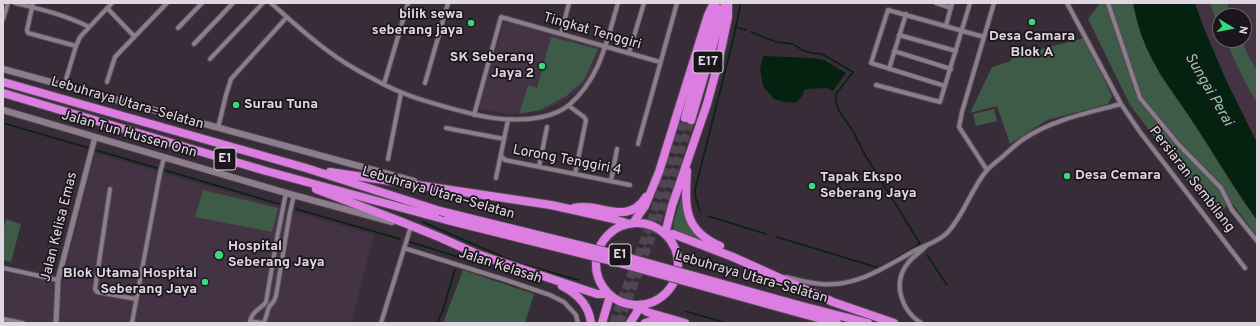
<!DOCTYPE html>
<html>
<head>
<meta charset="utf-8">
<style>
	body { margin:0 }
	#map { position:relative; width:1260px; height:326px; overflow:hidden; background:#372c38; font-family:Overpass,sans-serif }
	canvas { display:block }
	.frame { position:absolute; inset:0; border:4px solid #e0d8e0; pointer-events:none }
	.north { position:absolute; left:1212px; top:8px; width:40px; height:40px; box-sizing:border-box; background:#1b161c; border:1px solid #6a646a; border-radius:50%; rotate:100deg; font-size:11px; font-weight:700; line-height:16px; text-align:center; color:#e0d8e0 }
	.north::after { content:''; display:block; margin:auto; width:14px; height:18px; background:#3ad77f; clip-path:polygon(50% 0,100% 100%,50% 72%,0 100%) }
</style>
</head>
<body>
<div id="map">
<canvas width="1260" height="326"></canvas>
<div class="frame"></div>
<div class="north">N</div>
</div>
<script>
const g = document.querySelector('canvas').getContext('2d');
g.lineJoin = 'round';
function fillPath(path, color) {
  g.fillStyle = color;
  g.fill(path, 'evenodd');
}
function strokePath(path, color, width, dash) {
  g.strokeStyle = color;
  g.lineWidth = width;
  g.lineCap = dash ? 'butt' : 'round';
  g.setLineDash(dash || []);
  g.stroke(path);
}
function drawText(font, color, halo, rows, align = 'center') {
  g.font = font + ' Overpass,sans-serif';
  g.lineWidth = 3.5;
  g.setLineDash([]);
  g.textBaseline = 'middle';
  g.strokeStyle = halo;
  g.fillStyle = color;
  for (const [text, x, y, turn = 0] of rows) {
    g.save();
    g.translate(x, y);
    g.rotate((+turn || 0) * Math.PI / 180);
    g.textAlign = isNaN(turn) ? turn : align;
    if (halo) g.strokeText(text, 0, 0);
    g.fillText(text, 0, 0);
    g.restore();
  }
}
const built = new Path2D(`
	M1195 3H1257V143L1226 80 1203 26ZM1220 16H1244V40H1220Z
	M504 21 601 49 586 83 568 98 542 111 509 114 478 109Z
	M95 153 374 235 351 323H3V272L63 284 64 275Z`);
const green = new Path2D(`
	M1100 3H1133L1139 28 1146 46 1159 73 1195 125 1241 198 1257 220V236L1232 203 1214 215 1130 105 1088 19Z
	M1210 3H1227L1232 16H1220V30Z
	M551 37 598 49 584 80 566 96 540 110 519 114 528 85 537 88Z
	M1084 38 1112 96 1108 104 1047 120 1010 144 997 106 970 113 992 67 1011 61V57Z
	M1225 40H1242L1248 55 1257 71V103L1247 86Z
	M994 109 997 121 976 126 973 114Z
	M684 188 683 203 713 247 673 232 674 221Z
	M203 190 278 208 272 232 195 217Z
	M6 219 21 224 11 262 3 260V230Z
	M463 270 534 294 525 323H443Z`);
const water = new Path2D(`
	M1133 3H1195L1203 26 1226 80 1257 143V220C1235 189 1216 157 1195 125 1178 99 1159 75 1146 47 1140 33 1136 18 1133 3Z
	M763 56 812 58 824 60 846 73 833 91 827 88 805 89 801 98 795 103 784 102 774 99 763 86 760 69Z`);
const stream = new Path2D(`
	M736 27 746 30
	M751 32 776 42 793 44 802 50 812 53 822 54 853 72 836 94V101L839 111 853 131 864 153 922 247
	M3 123 157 168
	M164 170 279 204
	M296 209 400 239
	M700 211 696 199 695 190 733 40 741 3
	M708 216 766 234
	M423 222 512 261 578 280
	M777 237 879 268 920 244
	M407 241 471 261
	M927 255 947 285
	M685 311 726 323
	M437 323 443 310 455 269`);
const motorwayTunnel = new Path2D(`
	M613 323 651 221 685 118
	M620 323 662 209 691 120`);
const minor = new Path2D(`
	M15 3C40 9 66 15 89 27
	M33 3 27 30 28 33 76 46
	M271 3C298 27 325 52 357 70 372 78 387 87 403 93 417 99 432 103 446 107 479 116 507 124 542 117 551 115 562 111 569 105 600 79 607 40 618 3
	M936 3 951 8
	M1067 3 1121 104 1140 132 1245 268
	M1108 3 1140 98 1179 145 1221 188 1232 210 1257 241
	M107 8 134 36
	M3 19 8 3
	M946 26 952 3
	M178 28 202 3
	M561 34 569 3
	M899 35 956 51
	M194 44 233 3
	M894 51 951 69
	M629 53 644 3
	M210 59 263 3
	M889 69 906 14
	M107 82 115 57 167 3
	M425 83 448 3
	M384 84 408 3
	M876 85 940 102 970 3
	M64 86 76 46 80 37 112 3
	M945 86 871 63 888 10 984 37
	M569 106 584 117 586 120 575 174
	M474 115 501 17 660 62
	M218 128 226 95 231 79 287 17
	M446 128 504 139
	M638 144 677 3
	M501 156 505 160 630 185
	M388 159 401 93
	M539 167 547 127
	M987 170 959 127 962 112 994 3
	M496 178 508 120
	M611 181 617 149
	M110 189 95 289 97 292 136 299
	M404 248 506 280 550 295 564 302 576 315 578 323
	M3 268 58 280
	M786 277C797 280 809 283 821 284 857 287 885 267 914 251 925 245 939 242 948 232 965 213 971 189 987 170 991 166 996 162 1001 158 1008 152 1014 146 1022 140 1051 120 1087 113 1121 104
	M3 319 23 323
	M132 323 160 173 164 158
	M263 323 250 321C253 310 260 310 266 302L277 238 286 193
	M264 323 269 307 274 301 276 296 290 212 294 195
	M381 323 411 226
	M921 323C901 310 892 283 908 263 913 256 921 252 926 246`);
const tertiary = new Path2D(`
	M56 323 58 280 95 137`);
const secondary = new Path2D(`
	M3 69 414 181
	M3 110 286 193 392 222`);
const motorway = new Path2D(`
	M3 82 306 168 440 211
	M3 93 266 171 447 220
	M685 118 716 7
	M691 120 725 4
	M687 171C685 206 683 230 720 246
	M330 172 551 205 614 219 629 224
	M316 189 402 222 439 237 477 254 597 294H604L607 293
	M574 208C600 202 627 227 646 197
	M596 264a41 41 0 1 1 82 0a41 41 0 1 1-82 0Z
	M633 223 645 206 659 172 708 15 714 3
	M665 234 672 206 707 104 718 64 728 17V3
	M666 235 673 234 733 257 833 302 894 323
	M562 286C578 294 589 305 591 323
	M798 305 868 323
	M641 306 644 310 647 312 685 323
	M796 312 837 323
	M602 323 610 296
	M630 323 637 312 638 306
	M645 323 654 320H666`);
const motorwayBridge = new Path2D(`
	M440 211 619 255 798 305
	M447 220 612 261 796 312`);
const markers = [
	[1032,22,4,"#3ad77f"],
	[471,23,4,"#3ad77f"],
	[542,66,4,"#3ad77f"],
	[236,105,4,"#3ad77f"],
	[1067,176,4,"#3ad77f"],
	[812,186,4,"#3ad77f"],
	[219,255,5,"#3ad77f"],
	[205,282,4,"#3ad77f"]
];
const shields = [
	[708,62,30],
	[225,159,22],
	[620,255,22]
];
const shieldNames = [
	["E17",708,62],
	["E1",225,159],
	["E1",620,255]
];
const poiNames = [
	["bilik sewa",463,15,"right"],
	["seberang jaya",463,31,"right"],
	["Desa Camara",1032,37,"center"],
	["Blok A",1032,53,"center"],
	["SK Seberang",534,58,"right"],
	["Jaya 2",534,74,"right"],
	["Surau Tuna",244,105],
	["Desa Cemara",1075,176],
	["Tapak Ekspo",820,178],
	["Seberang Jaya",820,194],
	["Hospital",228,247],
	["Seberang Jaya",228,263],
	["Blok Utama Hospital",197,274,"right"],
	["Seberang Jaya",197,290,"right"]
];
const streetNames = [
	["Tingkat Tenggiri",592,32,16],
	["Lebuhraya Utara–Selatan",127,104,16],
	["Jalan Tun Hussen Onn",129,135,16],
	["Lorong Tenggiri 4",567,161,11],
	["Persiaran Sembilang",1191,180,52],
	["Lebuhraya Utara–Selatan",438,194,16],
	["Jalan Kelisa Emas",60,227,-76],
	["Jalan Kelasah",500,267,18],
	["Lebuhraya Utara–Selatan",751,278,16]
];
const waterNames = [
	["Sungai Perai",1208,90,60]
];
fillPath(built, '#434');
fillPath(green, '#3d5b46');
fillPath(water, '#052210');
strokePath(stream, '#052210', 1.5);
strokePath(motorwayTunnel, '#504651', 8, [8, 4]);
strokePath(minor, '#554b55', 6);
strokePath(tertiary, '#554b55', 7);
strokePath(secondary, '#554b55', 8);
strokePath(motorway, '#554b55', 10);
strokePath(minor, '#8b7d8b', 4);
strokePath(tertiary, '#8b7d8b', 5);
strokePath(secondary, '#8b7d8b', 6);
strokePath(motorway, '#dc7de1', 8);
strokePath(motorwayBridge, '#554b55', 10, []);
strokePath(motorwayBridge, '#dc7de1', 8);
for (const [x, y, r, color] of markers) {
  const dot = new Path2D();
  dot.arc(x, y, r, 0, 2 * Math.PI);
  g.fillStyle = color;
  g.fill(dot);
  strokePath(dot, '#1b161c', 1.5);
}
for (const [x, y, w] of shields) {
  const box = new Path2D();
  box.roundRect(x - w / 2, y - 11, w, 22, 3);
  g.fillStyle = '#1b161c';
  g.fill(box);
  strokePath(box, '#e0d8e0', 1);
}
drawText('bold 13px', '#e0d8e0', null, shieldNames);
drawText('bold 14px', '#e0d8e0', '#1b161c', poiNames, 'left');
drawText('14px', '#e0d8e0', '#1b161c', streetNames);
drawText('italic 15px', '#84d49e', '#1b161c', waterNames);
</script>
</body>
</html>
